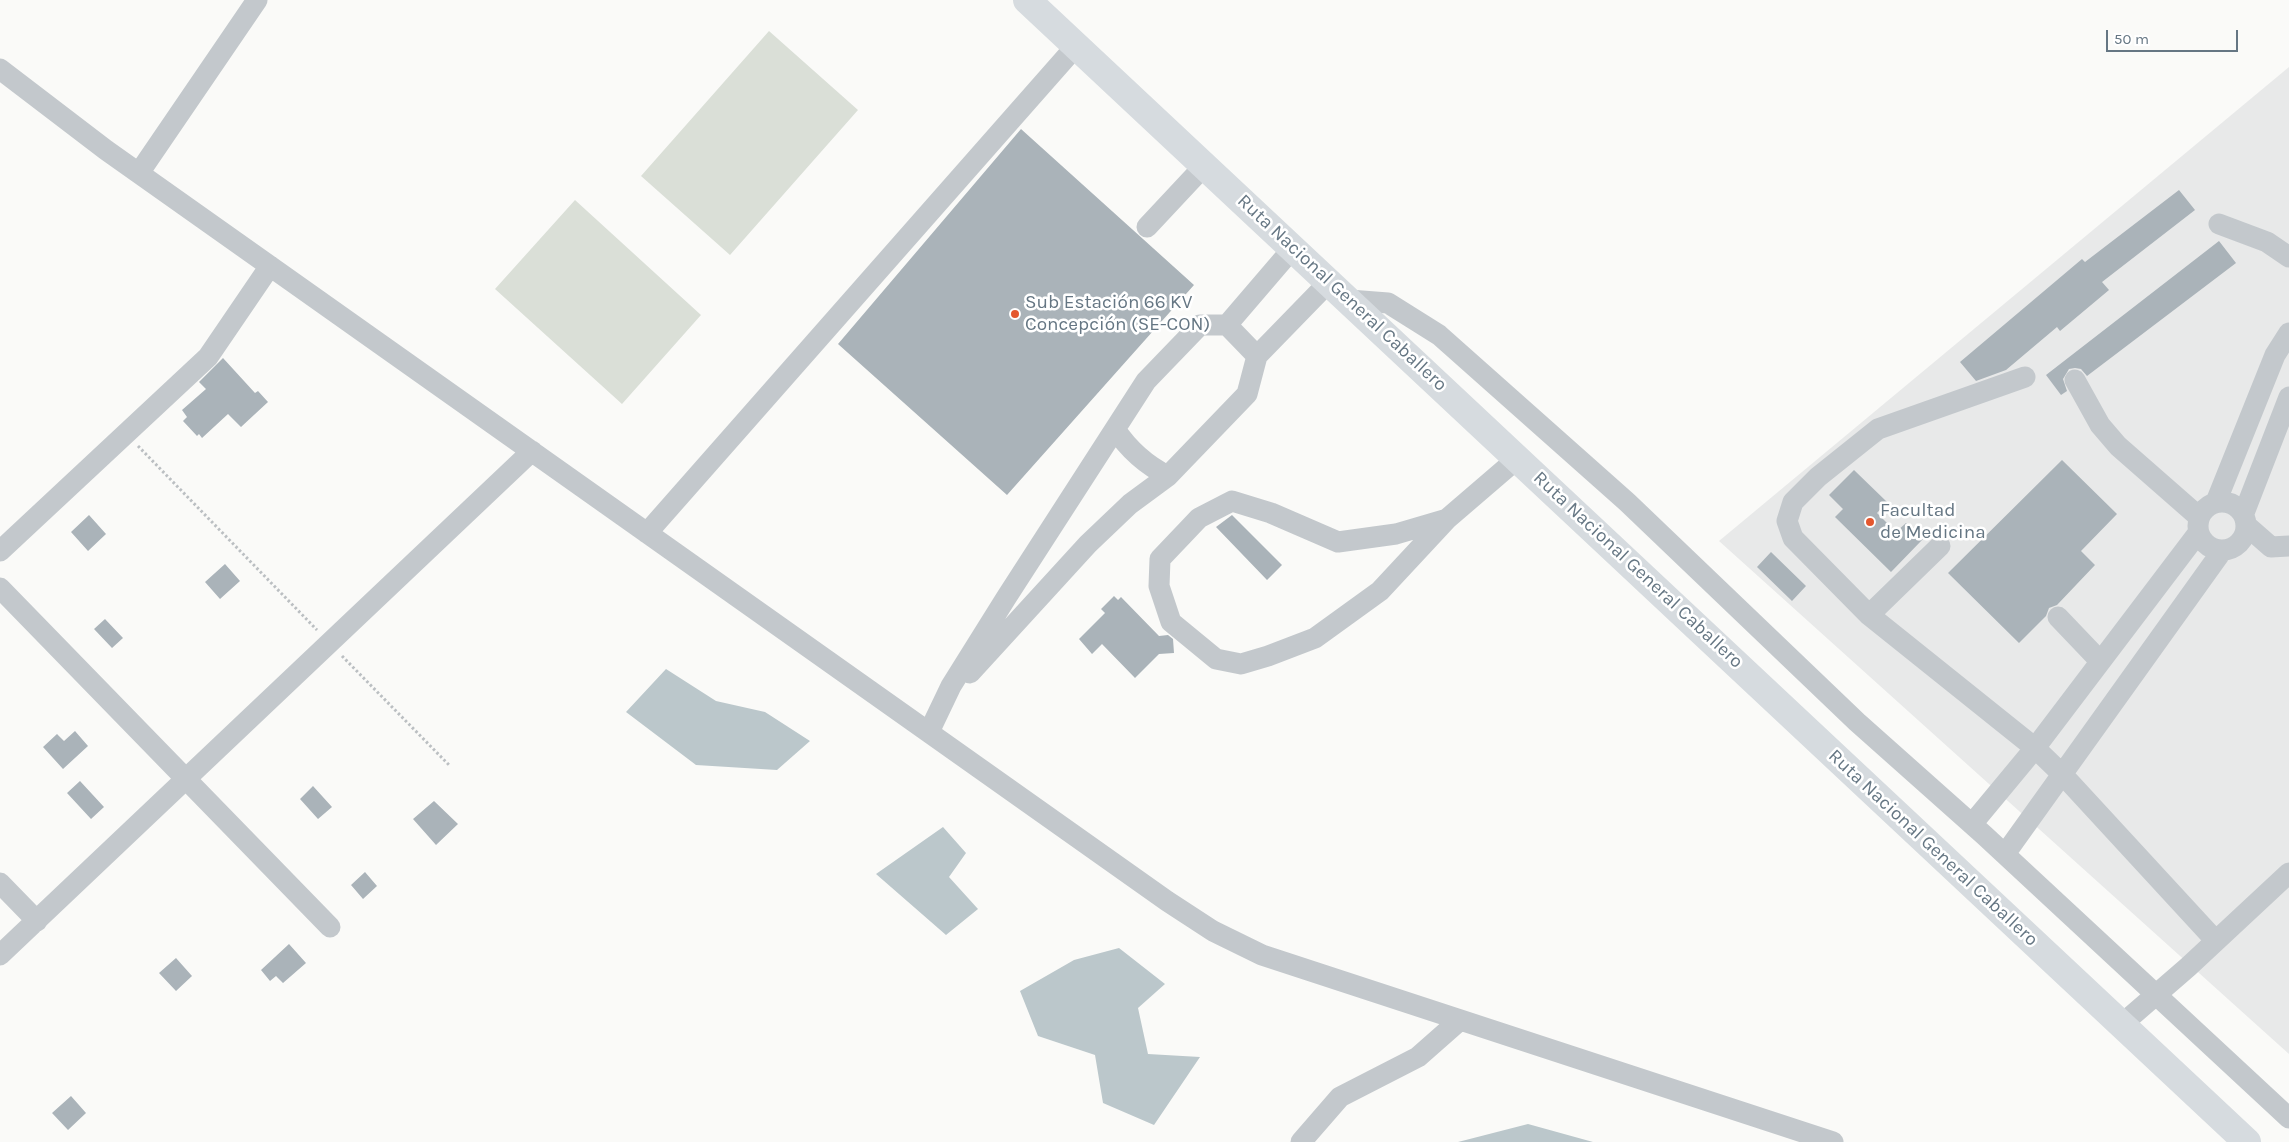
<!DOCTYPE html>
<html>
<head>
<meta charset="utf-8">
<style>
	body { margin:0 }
	#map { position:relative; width:2289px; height:1142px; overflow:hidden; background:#fafaf8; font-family:Karla,sans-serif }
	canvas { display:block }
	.scale { position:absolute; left:2106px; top:30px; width:132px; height:22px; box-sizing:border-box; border:2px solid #657683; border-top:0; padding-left:6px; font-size:15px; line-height:18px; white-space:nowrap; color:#657683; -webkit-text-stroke:4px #fff; paint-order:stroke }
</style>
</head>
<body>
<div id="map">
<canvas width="2289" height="1142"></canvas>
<div class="scale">50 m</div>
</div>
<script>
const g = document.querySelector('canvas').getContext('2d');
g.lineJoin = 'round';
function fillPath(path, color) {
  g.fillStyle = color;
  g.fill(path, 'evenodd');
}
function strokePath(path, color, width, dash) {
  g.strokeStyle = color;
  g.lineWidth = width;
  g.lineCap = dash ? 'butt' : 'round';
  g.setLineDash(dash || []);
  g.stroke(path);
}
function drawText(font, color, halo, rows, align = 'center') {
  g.font = font + ' Karla,sans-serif';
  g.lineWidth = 5;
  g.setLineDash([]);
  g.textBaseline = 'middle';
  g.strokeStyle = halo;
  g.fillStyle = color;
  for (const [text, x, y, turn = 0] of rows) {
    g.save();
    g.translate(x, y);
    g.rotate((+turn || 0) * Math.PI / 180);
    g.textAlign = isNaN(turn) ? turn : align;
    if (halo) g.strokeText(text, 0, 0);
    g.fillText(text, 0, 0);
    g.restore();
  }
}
const built = new Path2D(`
	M2289 67V1054L1719 541Z`);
const green = new Path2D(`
	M769 31 858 110 730 255 641 176Z
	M575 200 701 315 622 404 495 289Z`);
const water = new Path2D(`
	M666 669 716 701 765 712 810 741 777 770 696 765 626 712Z
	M943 827 966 853 949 877 978 909 946 935 876 874Z
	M1119 948 1165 984 1138 1008 1148 1054 1200 1057 1154 1125 1103 1103 1095 1055 1038 1036 1020 991 1074 960Z
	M1528 1124 1593 1142H1458Z`);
const building = new Path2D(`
	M1021 129 1194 285 1007 495 838 344Z
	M2179 190 2195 210 2102 282 2109 290 2060 331 2057 327 2006 370 1976 381 1960 362 2082 259 2085 262Z
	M2219 241 2236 263 2087 376 2081 369 2075 368 2069 369 2063 379 2067 391 2061 395 2046 375Z
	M223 358 255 393 258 391 268 402 241 427 228 414 202 438 199 434 197 436 183 421 187 417 182 410 206 389 199 382Z
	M2062 460 2117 514 2081 551 2095 565 2057 605 2049 608 2046 616 2019 643 1948 573Z
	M1854 470 1887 502 1877 513 1896 532 1906 523 1923 539 1891 572 1835 517 1843 509 1829 495Z
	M89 515 106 534 88 551 71 532Z
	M1232 515 1282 565 1267 580 1216 527Z
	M1771 552 1806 586 1792 601 1757 567Z
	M225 564 240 581 220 599 205 582Z
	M1114 596 1118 600 1121 597 1159 636 1168 635 1173 639 1174 653 1159 654 1135 678 1102 644 1092 654 1079 639 1105 613 1101 609Z
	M105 619 123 638 112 648 94 629Z
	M75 731 88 746 63 769 43 747 57 734 64 741Z
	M80 781 104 807 91 819 67 793Z
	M313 786 332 807 318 819 300 799Z
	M434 801 458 824 436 845 413 819Z
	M365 872 377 886 363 899 351 885Z
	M289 944 306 963 283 983 276 976 270 981 261 970Z
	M176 958 192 976 176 991 159 973Z
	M71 1096 86 1113 68 1130 52 1113Z`);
const path = new Path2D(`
	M138 446 317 630
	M342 656 450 766`);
const minor = new Path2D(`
	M0 69 106 150 1167 901 1213 931 1262 955 1833 1142
	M139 173 257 0
	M2219 224 2267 242 2289 257
	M1147 227 1205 165
	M1349 300 1388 303 1439 335 1627 502 1857 722 1984 835 2289 1118
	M1227 325 1257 356
	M2025 377 1878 429 1818 477 1793 502 1787 521 1793 538 1869 615 2035 748 2063 775 2215 940
	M2075 380 2100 425 2118 446 2199 517
	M1115 429C1129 450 1146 465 1168 476
	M2198 526a24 24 0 1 1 48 0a24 24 0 1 1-48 0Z
	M2216 502 2275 355 2289 333
	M2244 513 2289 397
	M1447 519 1380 591 1315 638 1268 656 1241 664 1216 659 1171 622 1159 586 1160 559 1199 518 1232 501 1271 513 1338 542 1396 534 1447 519 1518 458
	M2247 526 2271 547 2289 546
	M647 533 1076 46
	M0 551 208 357 270 266
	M0 588 330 927
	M1869 615 1940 546
	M2058 617 2100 661
	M970 673 1088 544 1130 504 1168 476 1247 394 1257 356 1329 282
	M929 732 951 686 1006 598 1146 381 1200 325H1227L1293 248
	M1972 824 2035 748 2198 533
	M2005 854 2222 551
	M0 883 37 921
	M0 955 532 451
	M2121 1025 2188 967 2289 873
	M1301 1142 1340 1097 1418 1057 1460 1020`);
const highway = new Path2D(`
	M1027 0 2247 1142`);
const markers = [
	[1015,314,5,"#e4572e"],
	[1870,522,5,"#e4572e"]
];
const streetNames = [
	["Ruta Nacional General Caballero",1342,293,43],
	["Ruta Nacional General Caballero",1638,570,43],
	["Ruta Nacional General Caballero",1933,848,43]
];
const poiNames = [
	["Sub Estación 66 KV",1025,303],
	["Concepción (SE-CON)",1025,325],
	["Facultad",1880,511],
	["de Medicina",1880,533]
];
fillPath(built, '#e8e9e9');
fillPath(green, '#dadfd7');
fillPath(water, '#bbc7cb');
fillPath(building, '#aab3b9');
strokePath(path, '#bbbfc2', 3, [2.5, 2.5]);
strokePath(minor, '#c3c8cc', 21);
strokePath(highway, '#d6dbdf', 28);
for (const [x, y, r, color] of markers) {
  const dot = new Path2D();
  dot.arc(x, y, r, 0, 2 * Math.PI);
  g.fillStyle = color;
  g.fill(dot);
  strokePath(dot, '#fff', 2);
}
drawText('19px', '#657683', '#fff', streetNames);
drawText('19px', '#657683', '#fff', poiNames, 'left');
</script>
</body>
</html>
